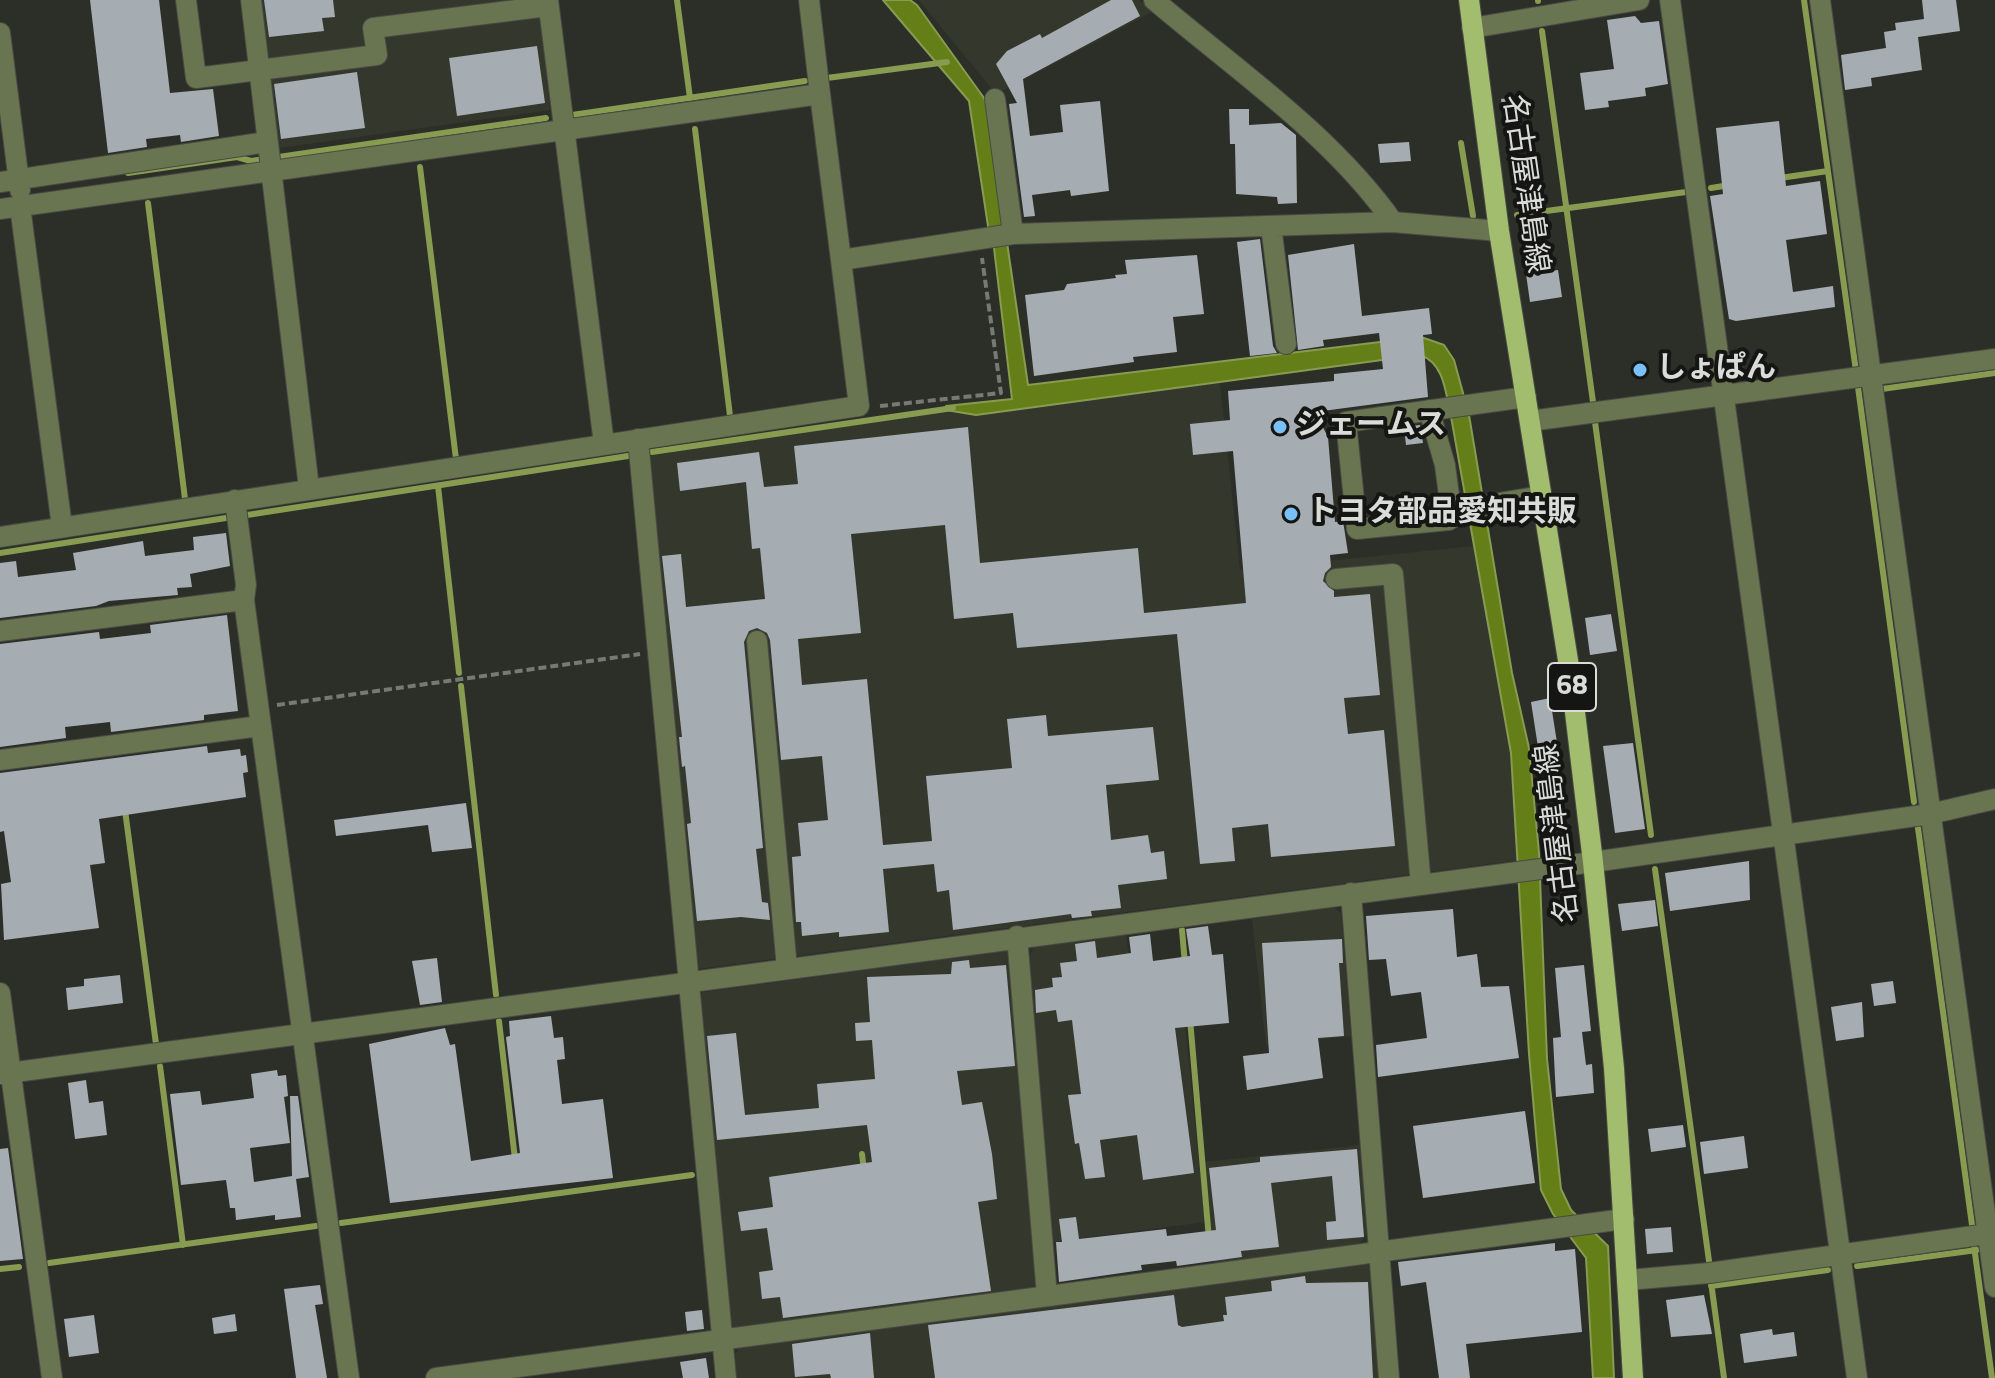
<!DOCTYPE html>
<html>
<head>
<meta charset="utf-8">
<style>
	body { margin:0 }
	canvas { display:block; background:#2c2e28 }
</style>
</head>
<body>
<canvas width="1995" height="1378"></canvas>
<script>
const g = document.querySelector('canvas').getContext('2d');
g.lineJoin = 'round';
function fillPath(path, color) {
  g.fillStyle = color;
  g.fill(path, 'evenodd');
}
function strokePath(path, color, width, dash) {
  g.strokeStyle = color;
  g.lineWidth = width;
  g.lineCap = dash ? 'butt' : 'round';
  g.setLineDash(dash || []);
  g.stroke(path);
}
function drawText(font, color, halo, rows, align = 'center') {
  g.font = font + ' "Titillium Web","Noto Sans JP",sans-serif';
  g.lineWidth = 8;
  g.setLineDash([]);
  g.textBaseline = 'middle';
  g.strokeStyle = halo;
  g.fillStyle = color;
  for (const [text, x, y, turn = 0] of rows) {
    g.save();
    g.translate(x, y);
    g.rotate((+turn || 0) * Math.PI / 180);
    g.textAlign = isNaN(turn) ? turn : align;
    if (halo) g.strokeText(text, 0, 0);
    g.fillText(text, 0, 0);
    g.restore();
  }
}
const built = new Path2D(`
	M255 0H538L550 110 272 149Z
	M919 0H1139L1154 11 996 94Z
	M1220 383 1240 570 1474 546 1511 753 1519 860 697 969 648 456 946 410 976 415Z
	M1332 907 1341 913 1351 1036 1266 1045 1252 919Z
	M1126 935 1136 1012 1183 1006 1205 1222 1052 1242 1028 960 1034 947Z
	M1012 950 1038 1282 1033 1290 734 1328 730 1325 698 993Z
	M1361 1145 1368 1233 1360 1243 1214 1265 1205 1162Z
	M1364 1262 1373 1270 1381 1378H735L733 1357 740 1347Z`);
const water = new Path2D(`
	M883 0H910L917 5 984 98 987 107 1028 385 1421 337 1444 345 1454 360 1469 415 1512 673 1529 748 1539 853 1547 1059 1561 1189 1571 1210 1608 1246 1614 1378H1593L1586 1258 1553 1214 1541 1190 1529 1054 1511 753 1452 422C1446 398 1446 362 1419 355L976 415 946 410V406L1012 399 994 248 988 226 969 101Z`);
const stream = new Path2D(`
	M677 0 690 98
	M1538 0V1
	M1804 0 1856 371
	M1542 31 1593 402
	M827 78 947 62
	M572 115 805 81
	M695 129 730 416
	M1461 143 1473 216
	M420 167 456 459
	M128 173 237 157 251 161 546 118
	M1780 178 1828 171
	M1711 188 1730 185
	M148 203 185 499
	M1517 215 1686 192
	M1858 387 1914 802
	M1882 389 1995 373
	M1595 422 1651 835
	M652 452 953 408
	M438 486 459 673
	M247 515 628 456
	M0 553 226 518
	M461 686 496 995
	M125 810 156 1044
	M1918 828 1972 1225
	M1655 869 1709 1261
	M1182 930 1185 964
	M1190 1019 1209 1239
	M499 1021 515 1159
	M160 1066 183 1245
	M862 1154 864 1171
	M341 1223 692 1175
	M1974 1246 1992 1378
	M49 1263 316 1226
	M1857 1266 1977 1250
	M0 1269 19 1267
	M1711 1282 1724 1378
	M1711 1286 1828 1270`);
const building = new Path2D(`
	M90 0H159L170 93 213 89 219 136 181 142 180 135 146 139 147 147 108 153Z
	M264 0H333L335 17 322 18 324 31 269 37Z
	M1111 0H1132L1140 16 1023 79 1030 136 1063 132 1060 105 1100 101 1109 191 1071 196 1070 190 1032 195 1035 216 1024 217 1009 104 1017 103 996 64 1007 51 1040 34 1042 38Z
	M1922 0H1956L1960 31 1918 37 1922 70 1871 78 1872 86 1845 90 1841 55 1886 48 1884 32 1896 30 1895 23 1924 19Z
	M1635 16 1641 23 1659 21 1668 84 1645 88 1646 96 1608 101 1609 107 1585 110 1580 73 1614 69 1607 20Z
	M537 46 545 103 457 116 449 58Z
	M357 72 365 128 281 139 274 84Z
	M1521 97 1524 116 1504 119 1501 99Z
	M1229 109H1249V125L1281 123 1296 135 1297 203 1278 204 1277 197 1236 194 1235 144H1230Z
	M1779 121 1786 186 1820 181 1827 234 1786 240 1793 292 1833 286 1835 307 1736 321 1729 319 1710 196 1723 194 1716 128Z
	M1409 142 1411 161 1380 163 1378 144Z
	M1260 239 1273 346 1277 353 1250 356 1237 242Z
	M1354 244 1362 316 1429 308 1432 334 1423 335 1428 397 1315 412 1328 437 1335 522 1343 521 1348 553 1330 555 1331 567 1325 573 1323 581 1334 591V597L1370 594 1380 695 1344 698 1348 734 1384 730 1395 846 1271 857 1268 824 1232 828 1235 861 1200 864 1177 634 1017 648 1013 613 954 619 945 525 851 534 861 633 798 639 802 685 867 679 883 845 932 841 926 776 1012 768 1007 719 1046 715 1048 736 1153 727 1159 780 1106 785 1111 840 1148 835 1151 853 1164 851 1167 879 1118 885 1121 908 1091 911 1092 916 1072 918 1071 914 953 930 949 890 937 892 934 864 883 869 889 932 839 937V932L802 936 801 922H796L792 857 801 856 798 823 828 820 822 756 781 760 770 640 767 633 757 628 749 631 744 642 763 848 756 849 762 902 768 903 770 920 741 917 697 921 687 824 691 823 685 766 682 767 679 737H682L662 556 681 554 686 607 765 599 760 548 752 549 746 482 680 491 677 463 759 452 764 487 798 484 794 446 968 427 980 563 1138 548 1144 613 1246 603 1233 451 1193 455 1190 424 1230 420 1228 391 1334 381V374L1383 369 1379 333 1323 340 1324 346 1298 350 1288 255Z
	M1197 255 1204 314 1173 317 1177 352 1133 357 1134 362 1034 376 1025 295 1064 290 1067 284 1116 278 1115 275 1127 274 1125 260Z
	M1558 270 1562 297 1530 302 1526 274Z
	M1420 425 1423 443 1406 445 1404 427Z
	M226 533 230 566 190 574 192 587 177 588 178 595 109 601 96 606 0 618V563L16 561 18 577 76 570 73 553 143 541 145 556 194 550 193 537Z
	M1611 614 1617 651 1590 655 1585 618Z
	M227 615 238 711 204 715V720L111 732 110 722 65 727 66 738 0 747V644L99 632 100 639 151 633 150 625Z
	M1550 698 1558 749 1545 751 1538 747 1531 702Z
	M1633 743 1645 829 1615 833 1603 746Z
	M207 746 208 753 240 749 241 756 246 755 248 772 243 773 246 797 99 819 105 863 90 865 99 928 4 940 1 884 11 882 4 831 0 832V773Z
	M466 803 472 848 432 852 428 825 336 836 334 820Z
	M1749 861 1750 900 1670 911 1665 873Z
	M1655 900 1658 926 1622 931 1618 904Z
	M1453 909 1457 957 1477 954 1481 987 1509 986 1519 1058 1378 1077 1376 1045 1427 1038 1421 992 1391 996 1386 959 1369 960 1366 916Z
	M1208 926 1212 955 1223 954 1229 1023 1175 1028 1194 1173 1143 1180 1137 1135 1100 1140 1105 1177 1085 1179 1079 1143 1075 1144 1068 1095 1081 1094 1072 1020 1058 1022 1056 1010 1036 1013 1035 990 1053 987 1052 978 1062 977 1060 963 1077 961 1075 944 1095 941 1097 958 1131 953 1129 937 1150 934 1153 961 1190 956 1186 929Z
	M1342 939 1343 963H1339L1344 1036 1318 1038 1323 1078 1247 1090 1243 1056 1269 1053 1262 943Z
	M437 958 442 1002 420 1005 412 961Z
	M969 960 970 968 1006 965 1015 1066 957 1071 962 1105 982 1102 992 1154 997 1199 978 1202 991 1291 783 1318 780 1297 762 1299 759 1272 773 1270 767 1228 741 1231 738 1212 773 1207 769 1177 872 1162 867 1125 717 1140 707 1036 736 1033 745 1115 819 1108 817 1084 875 1079 872 1040 856 1041 855 1023 870 1022 867 977 951 974 952 962Z
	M1584 965 1591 1031 1582 1032 1586 1065 1592 1064 1594 1093 1556 1097 1553 1038 1561 1037 1555 968Z
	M120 975 123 1003 68 1010 66 988 84 986V979Z
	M1893 981 1896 1003 1874 1006 1871 984Z
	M1862 1002 1864 1037 1836 1041 1831 1007Z
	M551 1016 554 1038 563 1037 565 1059 557 1060 562 1104 603 1099 613 1178 390 1203 369 1044 445 1028 450 1045 455 1044 471 1161 520 1153 506 1037 510 1036 509 1021Z
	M277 1070 278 1076 286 1075 288 1096 284 1097 290 1143 250 1148 254 1182 292 1176 290 1096H298L309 1177 296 1179 301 1217 275 1220V1215L236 1220 235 1208H230L226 1180 181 1185 170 1094 200 1091 202 1105 254 1098 251 1074Z
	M86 1080 89 1103 103 1101 107 1135 75 1139 68 1083Z
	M1525 1111 1535 1183 1423 1198 1413 1126Z
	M1683 1125 1686 1147 1651 1152 1648 1129Z
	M1744 1136 1748 1168 1704 1174 1700 1142Z
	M8 1148 23 1259 0 1261V1149Z
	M1357 1149 1364 1237 1327 1240 1326 1222 1336 1221 1332 1176 1271 1183 1279 1247 1241 1251 1242 1257 1177 1266 1176 1261 1141 1265 1142 1270 1059 1282 1056 1242H1062L1059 1219 1076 1217 1079 1239 1166 1229 1167 1236 1216 1230 1209 1168 1260 1162V1157Z
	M1671 1227 1673 1252 1647 1254 1645 1229Z
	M1555 1243V1251L1575 1249 1582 1332 1466 1344 1470 1378H1439L1426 1282 1401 1286 1398 1262Z
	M1305 1276 1306 1283 1368 1282 1373 1378H935L928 1325 1174 1295 1178 1325 1182 1327 1224 1321 1223 1315H1227L1225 1297 1272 1291 1271 1281Z
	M320 1285 323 1304 315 1305 327 1378H296L284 1289Z
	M1704 1295 1712 1334 1671 1337 1666 1300Z
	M702 1310 704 1329 687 1331 685 1312Z
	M235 1314 237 1331 214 1334 212 1318Z
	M94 1315 99 1353 69 1357 64 1319Z
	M1772 1329 1773 1335 1794 1332 1797 1356 1744 1363 1740 1334Z
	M870 1333 874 1378H831L830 1374 795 1377 792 1344Z
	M706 1358 709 1378H683L680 1362Z`);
const path = new Path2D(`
	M880 406 1001 393 982 258
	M277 705 640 654`);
const minor = new Path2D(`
	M186 0 196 78 377 55 373 28 548 6
	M251 0 309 488
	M548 0 604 444
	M809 0 820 94
	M1154 0C1235 69 1331 134 1393 222L1499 231
	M1670 0 1857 1378
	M1820 0 1995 1287
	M1472 28 1639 0
	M0 33 20 190
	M995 99 1013 234
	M0 182 267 142
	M20 206 62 527
	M0 209 820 94 841 260
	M1271 226 1286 344
	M1526 397 1346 422 1357 529 1449 520 1463 509 1541 496
	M1429 410 1445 465 1452 518
	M1530 421 1995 359
	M638 439 726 1378
	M235 500 246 585 244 600
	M0 537 859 406 841 260 1013 234 1393 222
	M1336 579 1393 574 1421 885
	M0 631 244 600 349 1378
	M757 641 787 968
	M0 760 260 726
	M1351 893 1389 1378
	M1017 936 1047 1296
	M0 993 52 1378
	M0 1074 1593 862 1930 814 1995 799
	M1628 1280 1709 1273 1995 1233
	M436 1378 1624 1219`);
const major = new Path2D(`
	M1469 0 1499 231 1571 679 1593 862 1614 1068 1633 1378`);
const markers = [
	[1640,370,8,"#79bff8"],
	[1280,427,8,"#79bff8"],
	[1291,514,8,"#79bff8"]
];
const shields = [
	[1572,687,48]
];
const shieldNames = [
	["68",1572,687]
];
const streetNames = [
	["名古屋津島線",1524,184,82],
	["名古屋津島線",1559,833,-97]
];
const poiNames = [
	["しょぱん",1656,370],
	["ジェームス",1296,427],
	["トヨタ部品愛知共販",1307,514]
];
fillPath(built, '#34382c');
fillPath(water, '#647f17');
strokePath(water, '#879b51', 2);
strokePath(stream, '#879b51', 6);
fillPath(building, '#a6adb2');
strokePath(minor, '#484a44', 22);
strokePath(major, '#484a44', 22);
strokePath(path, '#777974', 4, [8, 4]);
strokePath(minor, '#687550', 20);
strokePath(major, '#a3bd6e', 20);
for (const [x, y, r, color] of markers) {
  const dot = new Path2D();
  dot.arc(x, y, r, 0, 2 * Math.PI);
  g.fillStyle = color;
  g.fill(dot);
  strokePath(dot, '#151613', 3);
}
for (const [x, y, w] of shields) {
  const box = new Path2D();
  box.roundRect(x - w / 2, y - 24, w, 48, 6);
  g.fillStyle = '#151613';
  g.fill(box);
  strokePath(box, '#dadcd8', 2);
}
drawText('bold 28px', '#dadcd8', null, shieldNames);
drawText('30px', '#dadcd8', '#151613', streetNames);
drawText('bold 30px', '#dadcd8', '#151613', poiNames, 'left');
</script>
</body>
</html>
